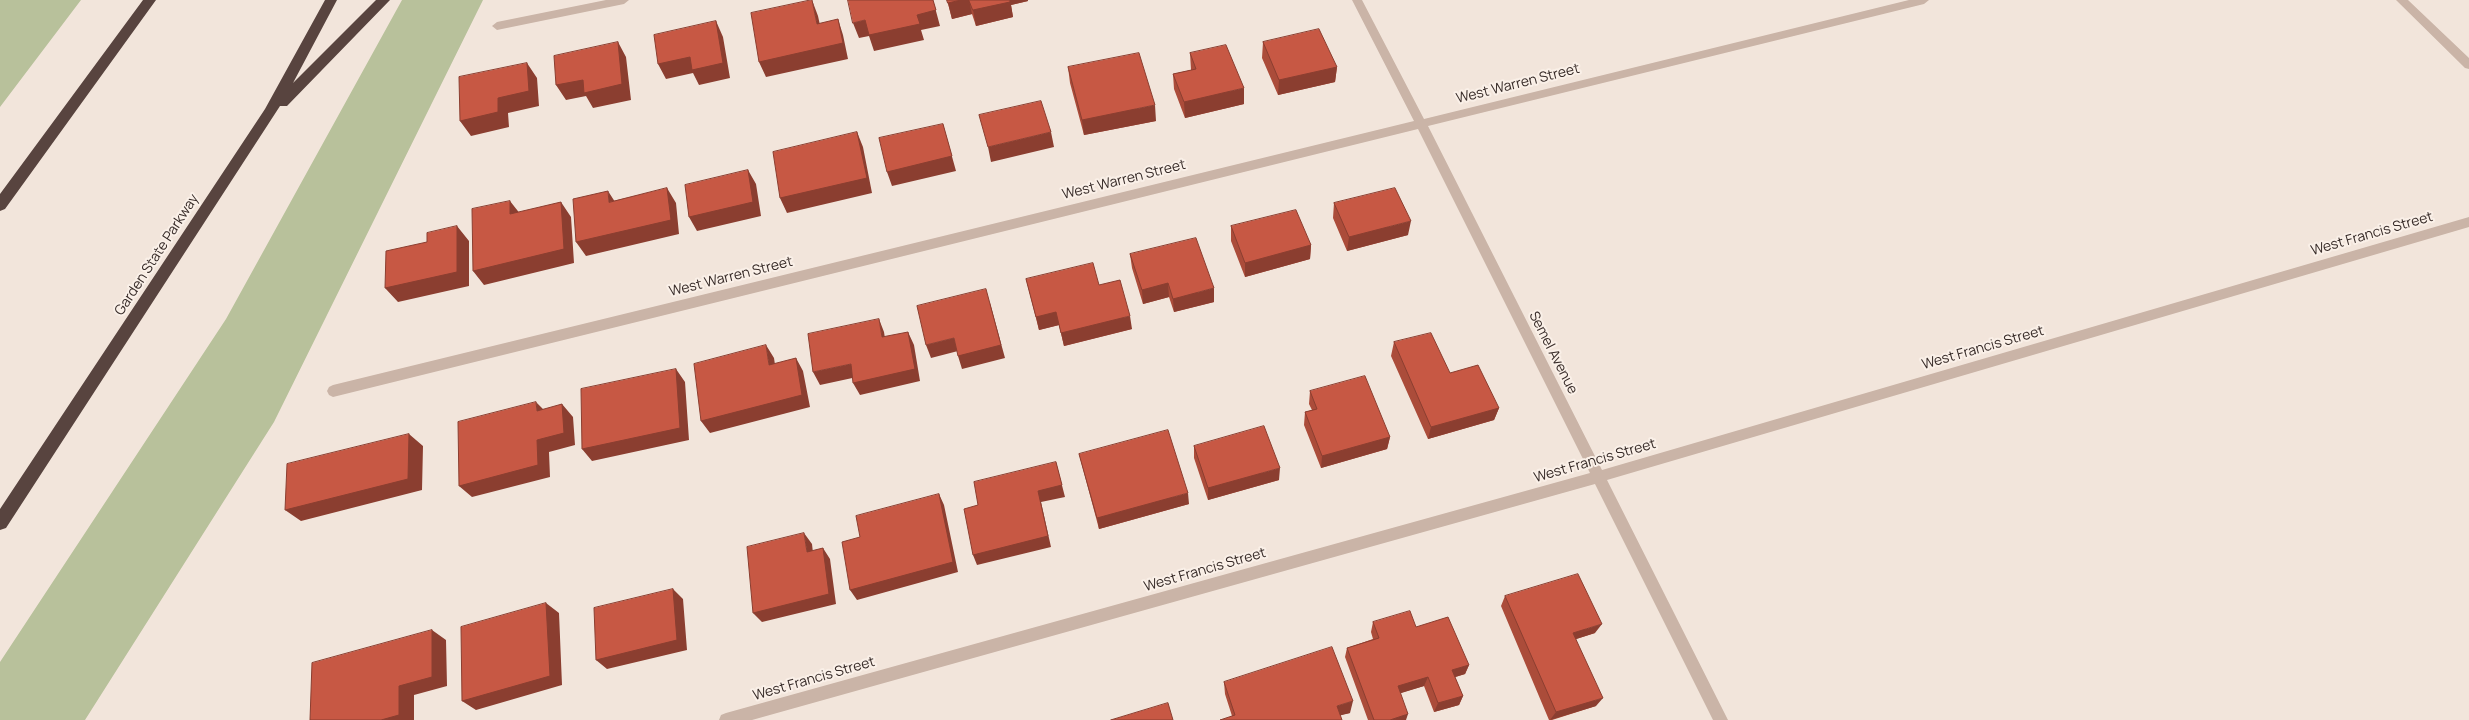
<!DOCTYPE html>
<html>
<head>
<meta charset="utf-8">
<style>
	body { margin:0 }
	canvas { display:block; background:#f2e5db }
</style>
</head>
<body>
<canvas width="2469" height="720"></canvas>
<script>
const ctx = document.querySelector('canvas').getContext('2d');
ctx.lineJoin = 'round';
function fillPath(path, color) {
  ctx.fillStyle = color;
  ctx.fill(path, 'evenodd');
}
function trace(path, color, width, dash) {
  ctx.strokeStyle = color;
  ctx.lineWidth = width;
  ctx.lineCap = dash ? 'butt' : 'round';
  ctx.setLineDash(dash || []);
  ctx.stroke(path);
}
function drawText(font, color, halo, rows, align = 'center') {
  ctx.font = font + ' Manrope,sans-serif';
  ctx.lineWidth = 4;
  ctx.setLineDash([]);
  ctx.textBaseline = 'middle';
  ctx.strokeStyle = halo;
  ctx.fillStyle = color;
  for (const [text, x, y, turn = 0] of rows) {
    ctx.save();
    ctx.translate(x, y);
    ctx.rotate((+turn || 0) * Math.PI / 180);
    ctx.textAlign = isNaN(turn) ? turn : align;
    if (halo) ctx.strokeText(text, 0, 0);
    ctx.fillText(text, 0, 0);
    ctx.restore();
  }
}
const green = new Path2D(`
	M0,0H81L0,107Z
	M402,0H483L274,422L85,720H0V662L226,319Z`);
const minor = new Path2D(`
	M606,0H629L624,4L497,30L492,26L497,22Z
	M1352,0H1362L1424,119L1909,0H1929L1924,4L1428,126L1602,470L2469,217V227L1607,480L1728,720H1713L1595,484L752,720H719L721,715L726,713L1590,473L1418,129L333,397L329,395L327,391L329,387L333,385L1414,121Z
	M2396,0H2408L2469,58V69L2465,68Z`);
const motorway = new Path2D(`
	M143,0H156L5,209L0,211V194Z
	M325,0H337L293,83L376,0H390L287,106H280L6,528L0,530V509L265,109Z`);
const wall = new Path2D(`
	M947,0H1028V1L1011,5L1013,17L976,26L972,14L952,19Z
	M1263,42L1337,67L1335,82L1278,95L1262,58Z
	M1190,53L1244,104L1185,118L1174,89L1173,74L1191,70Z
	M1068,67L1156,121L1084,135L1070,83Z
	M1334,203L1408,235L1347,251L1333,218Z
	M1231,226L1311,245L1310,259L1245,277L1231,241Z
	M1130,254L1214,302L1174,312L1169,297L1143,304L1132,268Z
	M1026,279L1099,285L1132,329L1064,346L1059,325L1039,330Z
	M1394,342L1450,373L1499,408L1494,420L1428,439L1391,356Z
	M1310,391L1390,437L1387,449L1321,468L1304,425L1305,412L1312,410L1309,404Z
	M1194,446L1279,480L1208,500L1194,458Z
	M1079,454L1189,504L1099,529Z
	M1505,596L1595,633L1576,639L1596,706L1552,720H1549L1501,606Z
	M1373,622L1416,627L1469,665L1465,674L1455,677L1463,696L1459,705L1434,712L1424,686L1400,693L1406,720H1368L1345,657L1347,648L1373,639L1371,632Z
	M1224,682L1350,713L1340,715L1232,716L1225,694Z`);
const shadedWall = new Path2D(`
	M812,0L818,16L823,39L817,24Z
	M933,0L940,26L921,30L924,40L874,51L869,36L859,38L853,23L865,20L917,15Z
	M961,0H969L972,14L952,19L948,3Z
	M1008,0H1028V1L1011,5L1013,17L976,26L973,10Z
	M838,19L843,35L848,59L766,77L759,62Z
	M716,21L723,37L730,78L699,85L693,73L666,79L658,64Z
	M618,42L626,57L631,100L593,108L586,96L566,100L556,85Z
	M527,63L537,78L539,106L508,113L509,127L471,136L460,121L498,98Z
	M1337,67L1335,82L1278,95L1279,80Z
	M1244,88V104L1185,118L1184,102Z
	M1155,105L1156,121L1084,135L1082,120Z
	M943,124L956,171L892,186L887,172Z
	M857,132L863,147L872,193L787,213L780,198Z
	M1051,132L1054,147L991,162L988,147Z
	M748,170L756,184L761,216L697,231L689,217Z
	M667,188L676,203L679,234L586,256L576,242Z
	M608,191L617,205L609,202Z
	M510,201L521,215L510,214Z
	M561,202L571,217L574,263L484,285L473,271Z
	M1411,221L1408,235L1347,251L1349,237Z
	M457,226L469,241V286L398,302L385,288Z
	M1311,245L1310,259L1245,277V263Z
	M1168,283L1169,297L1143,304L1142,290Z
	M1214,288V302L1174,312L1173,299Z
	M990,303L1005,358L962,369L958,356Z
	M1056,312L1059,325L1039,330L1036,317Z
	M1130,316L1132,329L1064,346L1061,333Z
	M879,319L884,332L887,351L882,337Z
	M908,332L914,345L920,381L860,395L853,383Z
	M954,338L958,351L931,358L926,345Z
	M766,345L774,358L777,378L769,365Z
	M796,358L803,371L810,407L710,433L701,421Z
	M851,364L857,377L820,385L813,372Z
	M676,369L685,382L689,440L592,461L582,449Z
	M536,402L548,414L537,411Z
	M562,404L573,417L575,445L549,452L550,477L472,497L459,486L537,440Z
	M1499,408L1494,420L1428,439L1431,427Z
	M409,434L423,446L422,490L301,521L285,510Z
	M1390,437L1387,449L1321,468L1322,456Z
	M1056,462L1065,497L1041,502L1051,547L977,565L973,555L1038,491Z
	M1280,468L1279,480L1208,500V488Z
	M1188,493L1189,504L1099,529L1097,518Z
	M939,494L944,505L958,572L857,600L850,590Z
	M804,533L812,544L814,562L807,552Z
	M823,548L830,559L836,604L762,622L753,613Z
	M673,589L683,599L687,650L607,669L596,660Z
	M546,603L559,613L562,685L476,710L462,701Z
	M1602,624L1595,633L1567,642L1573,633Z
	M432,630L446,640L447,686L414,695V720H381L399,686Z
	M1469,665L1465,674L1449,679L1452,670Z
	M1428,677L1424,686L1395,695L1398,686Z
	M1463,696L1459,705L1434,712L1438,703Z
	M1603,698L1596,706L1550,720L1556,712Z
	M1353,701L1350,713L1334,717L1337,706Z
	M1408,714L1406,720H1390Z`);
const building = new Path2D(`
	M812,0L817,24L838,19L843,43L759,62L751,13Z
	M848,0H933L936,10L917,15L920,24L869,35L865,20L853,23Z
	M947,0H961L948,3Z
	M969,0H1010V2L973,10Z
	M716,21L723,63L692,70L690,57L658,64L654,35Z
	M1319,29L1337,67L1279,80L1263,42Z
	M618,42L622,84L584,93L583,80L556,85L554,56Z
	M1226,45L1244,88L1184,102L1173,74L1196,69L1190,53Z
	M1139,53L1155,105L1082,120L1068,67Z
	M527,63L529,91L498,98V112L460,121L459,77Z
	M1041,101L1051,132L988,147L979,115Z
	M943,124L952,156L887,172L879,138Z
	M857,132L867,178L780,198L773,152Z
	M748,170L753,202L689,217L685,185Z
	M667,188L671,220L576,242L573,199L608,191L609,202Z
	M1395,188L1411,221L1349,237L1334,203Z
	M510,201V214L561,202L564,249L473,271L472,209Z
	M1296,210L1311,245L1245,263L1231,226Z
	M457,226V272L385,288L386,251L427,242V233Z
	M1196,238L1214,288L1173,299L1168,283L1142,290L1130,254Z
	M1093,263L1099,285L1120,280L1130,316L1061,333L1056,312L1036,317L1026,279Z
	M986,289L1001,345L958,356L954,338L926,345L917,306Z
	M879,319L882,337L908,332L915,369L853,383L851,364L813,372L808,334Z
	M1431,333L1450,373L1478,365L1499,408L1431,427L1394,342Z
	M766,345L769,365L796,358L802,395L701,421L694,364Z
	M676,369L680,428L582,449L581,389Z
	M1365,376L1390,437L1322,456L1305,412L1317,409L1310,391Z
	M536,402L537,411L562,404L564,433L537,440L538,465L459,486L458,422Z
	M1264,426L1280,468L1208,488L1194,446Z
	M1168,430L1188,493L1097,518L1079,454Z
	M409,434L408,479L285,510L287,464Z
	M1056,462L1062,485L1038,491L1048,536L973,555L964,509L978,505L974,482Z
	M939,494L953,562L850,590L842,542L860,537L856,516Z
	M804,533L807,552L823,548L829,594L753,613L747,547Z
	M1578,574L1602,624L1573,633L1603,698L1556,712L1505,596Z
	M673,589L677,640L596,660L594,608Z
	M546,603L550,676L462,701L461,627Z
	M1410,611L1416,627L1448,617L1469,665L1452,670L1463,696L1438,703L1428,677L1398,686L1408,714L1390,720H1374L1347,648L1379,638L1373,622Z
	M432,630V677L399,686V715L381,720H310L312,663Z
	M1332,647L1353,701L1337,706L1342,720H1220L1235,715L1224,682Z
	M1168,703L1173,720H1111Z`);
const streetNames = [
	["West Warren Street",1518,84,-14],
	["West Warren Street",1124,180,-14],
	["West Francis Street",2372,234,-16],
	["Garden State Parkway",157,255,-57],
	["West Warren Street",731,277,-14],
	["West Francis Street",1983,348,-16],
	["Semel Avenue",1553,353,63],
	["West Francis Street",1595,461,-16],
	["West Francis Street",1205,570,-16],
	["West Francis Street",814,679,-16]
];
fillPath(green, '#b8c19b');
fillPath(minor, '#cab4a7');
fillPath(motorway, '#58443f');
fillPath(wall, '#ab4c3a');
fillPath(shadedWall, '#8b3e30');
fillPath(building, '#c75844');
trace(building, '#8b3e30', 1);
drawText('14px', '#372b28', '#faf0e8', streetNames);
</script>
</body>
</html>
